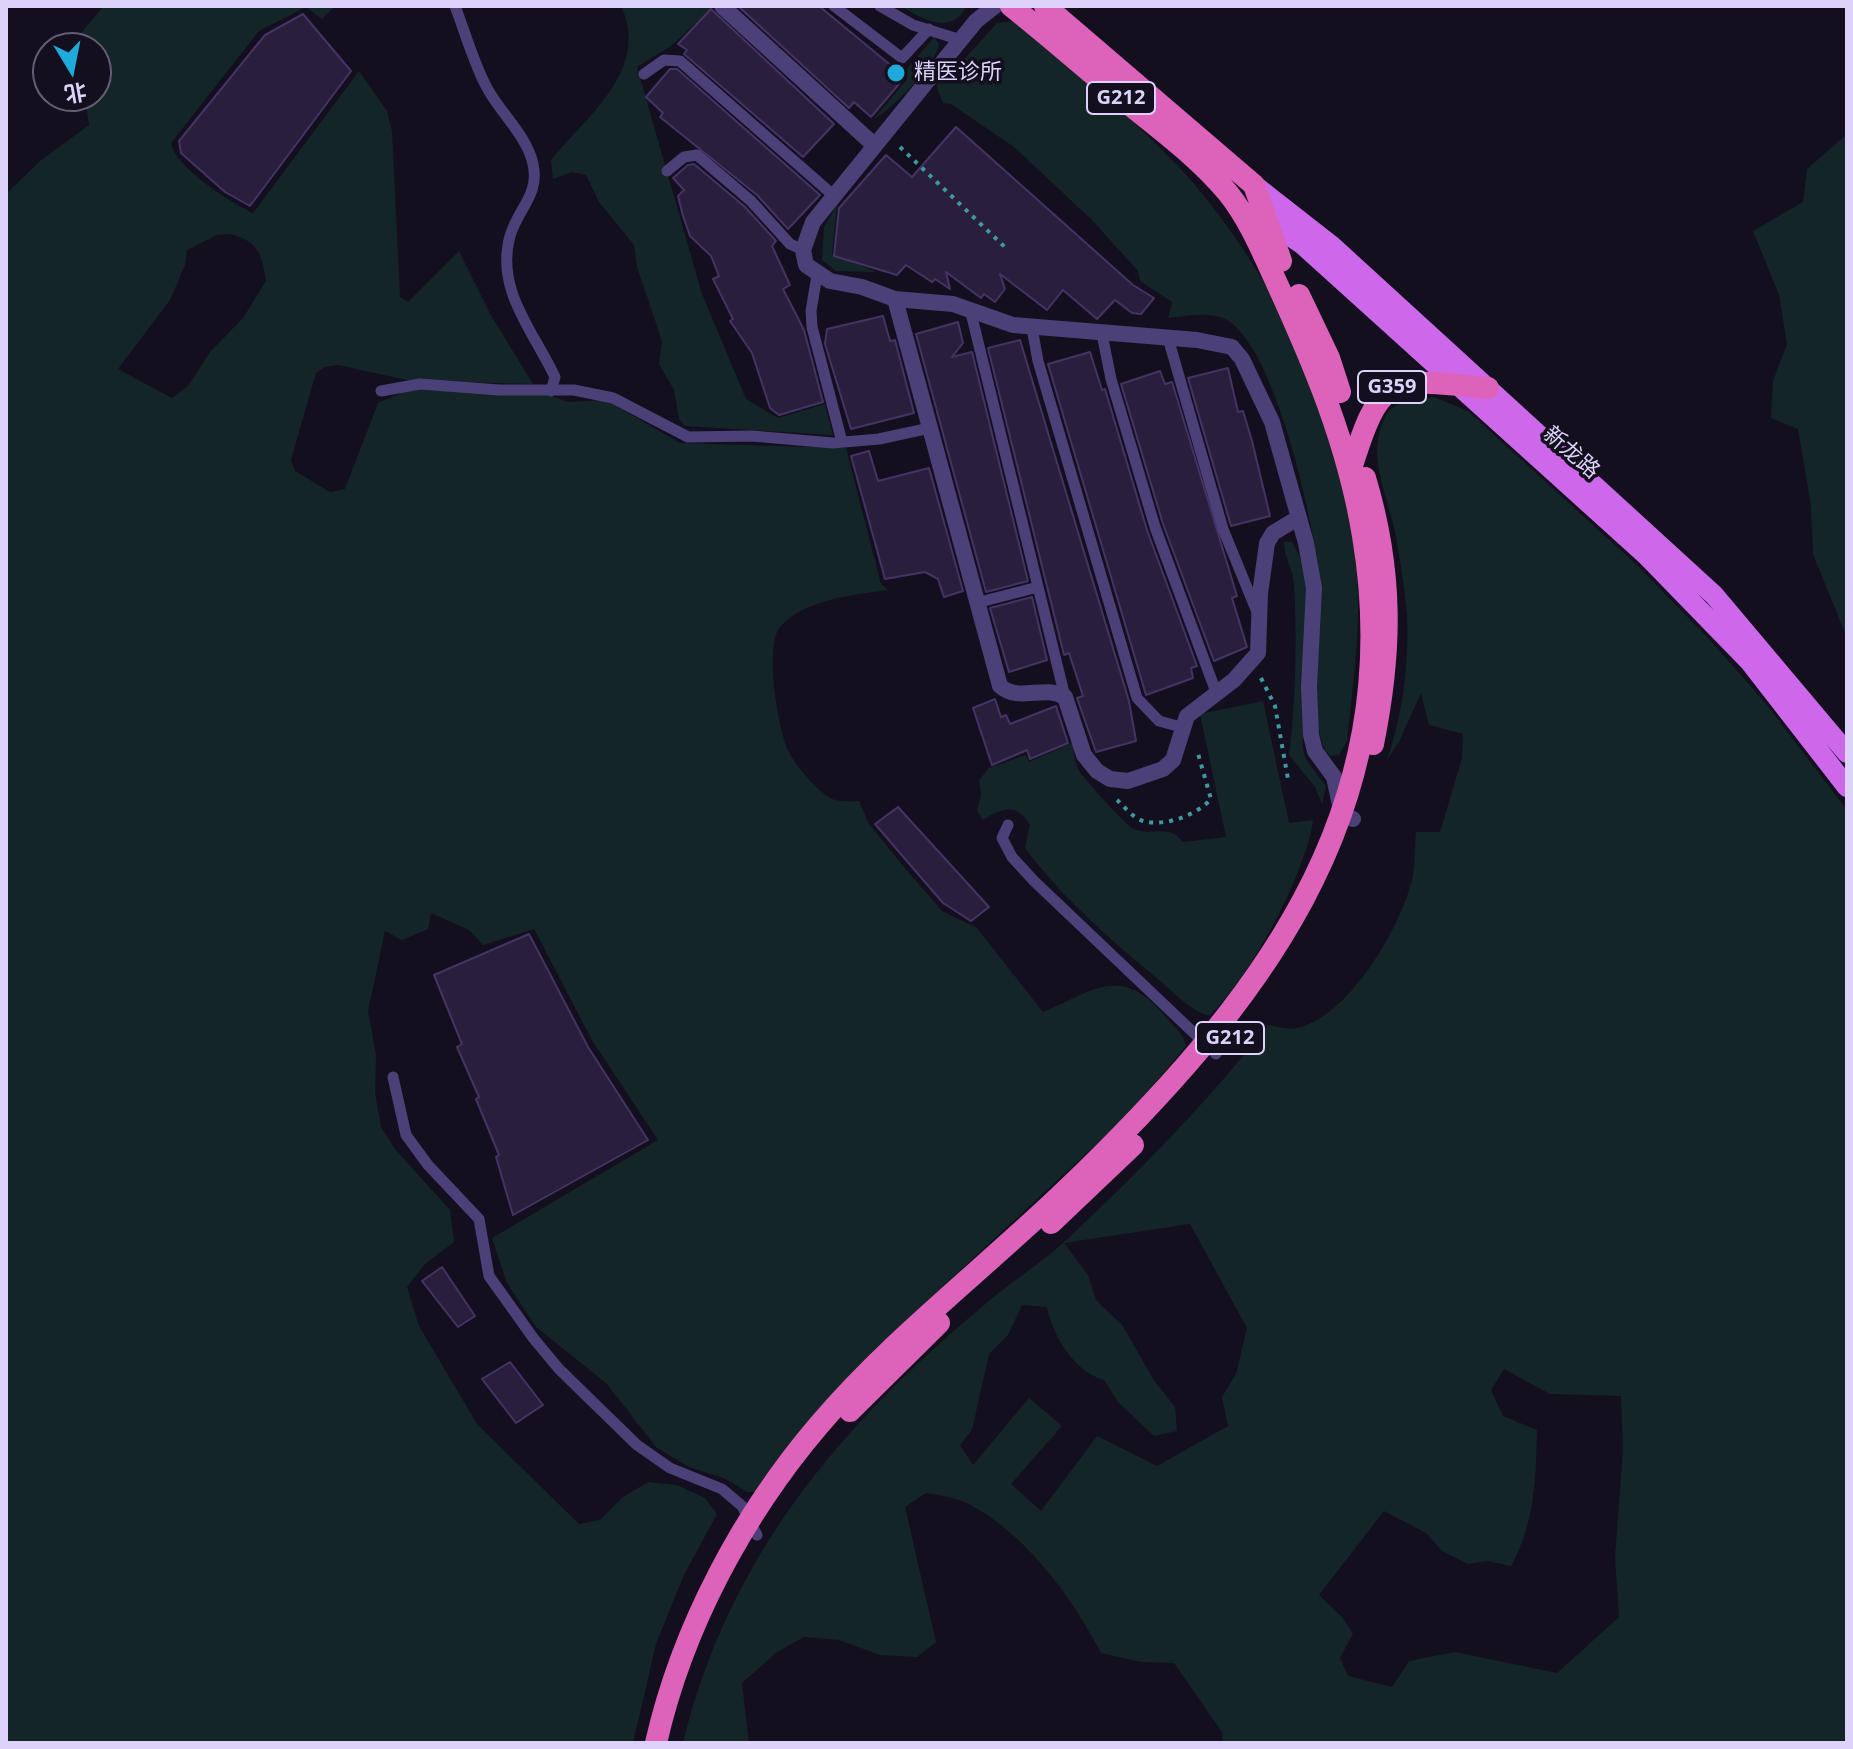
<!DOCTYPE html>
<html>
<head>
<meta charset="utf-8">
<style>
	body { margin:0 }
	#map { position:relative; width:1853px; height:1749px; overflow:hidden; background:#140f1e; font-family:"Noto Sans","Noto Sans SC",sans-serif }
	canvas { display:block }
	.frame { position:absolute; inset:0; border:8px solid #ddd2f9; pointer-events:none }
	.north { position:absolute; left:32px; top:32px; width:80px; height:80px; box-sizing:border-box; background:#140f1e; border:2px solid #645d76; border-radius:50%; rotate:170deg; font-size:22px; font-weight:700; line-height:32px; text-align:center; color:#ddd2f9 }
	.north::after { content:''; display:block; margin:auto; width:28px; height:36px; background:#1eaada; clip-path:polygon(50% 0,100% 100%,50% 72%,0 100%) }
</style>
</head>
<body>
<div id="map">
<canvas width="1853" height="1749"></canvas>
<div class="frame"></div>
<div class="north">北</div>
</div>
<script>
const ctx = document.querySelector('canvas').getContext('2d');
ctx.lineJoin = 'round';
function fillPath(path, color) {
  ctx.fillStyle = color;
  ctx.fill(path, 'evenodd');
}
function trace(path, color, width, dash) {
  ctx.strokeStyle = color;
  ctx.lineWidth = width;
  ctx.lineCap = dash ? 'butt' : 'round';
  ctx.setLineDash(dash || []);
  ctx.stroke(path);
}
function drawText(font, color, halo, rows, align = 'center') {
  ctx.font = font + ' "Noto Sans","Noto Sans SC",sans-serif';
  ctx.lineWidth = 7;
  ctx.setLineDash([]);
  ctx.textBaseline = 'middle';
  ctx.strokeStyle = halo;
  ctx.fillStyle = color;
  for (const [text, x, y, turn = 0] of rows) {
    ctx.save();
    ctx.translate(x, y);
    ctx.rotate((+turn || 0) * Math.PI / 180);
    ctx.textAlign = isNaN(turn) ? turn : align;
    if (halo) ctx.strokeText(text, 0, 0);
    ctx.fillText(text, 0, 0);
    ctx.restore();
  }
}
const green = new Path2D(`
	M104,6H335L322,19L306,7L259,31L171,143C175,167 230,202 253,213L359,71L387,111L392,131L400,297L408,302L459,251L492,317L533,384L411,381L338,365L325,367L316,373L291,460L295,471L330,492L345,489L378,403L414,388L549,395L568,402L606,400L680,443L846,448L881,584L888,590C853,595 805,599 780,627C764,646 778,730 789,752C796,766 820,795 835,800C842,802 852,801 859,801L869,824L909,873L942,911L977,928L1043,1012C1094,990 1122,964 1165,1016C1173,1026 1183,1032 1186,1046L1130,1113L875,1349L810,1419L756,1492H747L726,1479L689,1467L657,1448L606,1383L536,1327L507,1283L492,1238L658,1140L593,1042L534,929L483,945L469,930L431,913L428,929L402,940L385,931L368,1011L376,1055L375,1093L381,1127L395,1149L450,1210L454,1242L425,1264L407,1287L419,1326L477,1424L579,1524L600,1520L623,1497L648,1482L677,1485L705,1498L717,1514L683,1577L656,1644L633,1743H6V194L40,161L89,125L85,96H96V48H68ZM230,234C258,241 262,254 266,281L243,318L210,352L188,386L172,398L118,369L170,300L185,265L187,250L217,235Z
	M621,6L712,8L671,46L637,67L702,294L746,399L778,418L825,404L833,435L685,426L679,419L674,390L659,364L662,341L637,267L634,245L599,202L586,175L572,172L553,179L551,160C589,114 650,69 621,6Z
	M901,6H967C951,36 923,20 901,6Z
	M1014,21C1069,67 1128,113 1177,165C1283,279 1353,441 1358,597C1359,645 1352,693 1347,741L1339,755L1331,756C1305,739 1323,616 1320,583C1316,531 1274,338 1223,318C1207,312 1186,316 1168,318L1172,302L1140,281L1138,271L1091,219L1014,147L951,104L943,103L936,85L952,73L997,23Z
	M934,37L939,44C935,66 892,109 873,120L908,78L904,72Z
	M1847,134V638L1813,554L1811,506L1798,429L1771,418L1773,381L1787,344L1779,295L1753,231L1803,202L1807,169Z
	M837,205L832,254L877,272L836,271L822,260L824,227Z
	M1434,397L1468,411L1639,567L1709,639L1767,705L1847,810V1743H1223L1222,1732L1174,1663L1141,1662L1101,1653C1073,1598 1021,1527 962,1501C951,1497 937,1495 926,1493L905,1507L936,1642L917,1657L880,1655L839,1640L804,1637L777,1652L742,1683L749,1743H683C729,1556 839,1427 983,1306C1009,1283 1039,1265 1064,1242C1137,1174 1207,1103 1268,1025C1280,1027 1292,1031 1304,1026C1351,1010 1397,932 1410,887C1416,871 1414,850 1416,832H1440L1462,758L1463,734L1429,725L1421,693L1399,742L1387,760C1403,715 1409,662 1407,615C1405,589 1400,561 1396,536C1389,497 1365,457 1385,417C1394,399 1417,400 1434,397ZM1190,1224L1247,1328L1236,1374L1222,1397L1228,1426L1157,1466L1097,1436L1041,1511L1011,1484L1062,1426L1029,1398L973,1465L960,1445L972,1430L989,1354L1008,1335L1022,1305L1047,1307C1053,1336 1074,1372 1104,1380L1118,1402L1154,1436L1177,1431L1175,1407L1153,1379L1123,1326L1096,1300L1088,1275L1064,1243ZM1504,1369L1550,1394L1621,1396L1623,1450L1615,1557L1619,1617L1557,1673L1455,1652L1409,1661L1392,1687L1348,1676L1340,1658L1353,1634L1342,1617L1319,1595L1384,1511L1426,1533L1442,1551L1468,1564L1488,1561L1511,1566C1535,1523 1536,1478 1537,1430L1503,1416L1491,1390Z
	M1284,542H1292C1321,584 1302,695 1303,748L1306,760L1326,786L1322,804L1315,787L1289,755C1296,705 1297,635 1294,584C1293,569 1284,557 1284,542Z
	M1263,701L1289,823L1313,820C1307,871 1248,982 1209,1016C1188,1009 1176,994 1159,980C1110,939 1064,900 1025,848L1030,824C1016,803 1002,808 983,820L977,811L981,794L979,780L989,768L1026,755L1029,762L1074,742C1073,753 1074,763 1080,772C1085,780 1125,824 1132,828C1151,838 1168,822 1183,842L1226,837L1200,714Z`);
const building = new Path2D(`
	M738,6H819L905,77L871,117L854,102L849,108Z
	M711,9L834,124L803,157L684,54L687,50L678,44Z
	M303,14L351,71L250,206L225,192L181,153L179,141L265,35Z
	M670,69H677L820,195L788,229L757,195L660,117L663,113L646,97Z
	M956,127L1133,285L1154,298L1141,314L1132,313L1115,300L1097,319L1063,290L1047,310L1000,274L1005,289L995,302L984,294L981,298L946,272L950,289L935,279L932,282L906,265L897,275L834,256L839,208L886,155L912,177Z
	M694,164L745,207L776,241L772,246L790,285L783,289L804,330L823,402L779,415L770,408L752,353L730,321L733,319L713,279L719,276L711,256L690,236L683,216L678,196L684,190L673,178L688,165Z
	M883,316L890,341L895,340L914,413L851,429L825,344L827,329Z
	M958,322L963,343L952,357L972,352L1028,581L986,592L916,334Z
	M1020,340L1129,701L1136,741L1096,752L1077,698L1083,696L1069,653L1064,655L988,348Z
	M1090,352L1102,390L1105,389L1147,530L1197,666L1191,668L1193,678L1146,695L1048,364Z
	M1228,368L1238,412L1243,411L1252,441L1270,516L1231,526L1188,378Z
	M1160,371L1165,384L1172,382L1237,596L1232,598L1247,647L1214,661L1163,524L1121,384Z
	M869,451L878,481L929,468L963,591L944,597L938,579L925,572L885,579L851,456Z
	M1032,597L1047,660L1009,672L990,608Z
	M995,699L1001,717L1006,715L1010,724L1056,706L1068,743L1030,759L1027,750L992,765L973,708Z
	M898,807L989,907L971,921L943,903L875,824Z
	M529,934L588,1047L648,1140L513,1215L496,1157L499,1155L476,1099L479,1097L457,1047L462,1044L434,975Z
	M442,1267L475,1316L458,1327L422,1281Z
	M510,1362L543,1405L516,1423L482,1379Z`);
const path = new Path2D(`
	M900,147L1008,250
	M1261,678L1275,706L1288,779
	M1117,800C1125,807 1133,818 1143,821C1165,827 1197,815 1211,799L1197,750`);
const service = new Path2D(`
	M455,6C465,32 473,61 486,86C499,112 527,135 533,164C540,195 518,208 510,236C495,290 534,332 555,377L551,391
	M834,6L902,58L929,29
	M880,6L913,25L961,40
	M644,74L664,60L680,61L833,195
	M667,171L684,157L697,155L751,201L790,244L803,250
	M817,275L811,311L812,327L842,442
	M970,309L1065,697
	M1032,328L1038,361L1137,698L1159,721L1181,727
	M1102,334L1111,379L1155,527L1216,692
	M1168,338L1223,529L1257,612
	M381,391L420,384L499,390H574L613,398L688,437L752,436L833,443L879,439L930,428
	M976,603L1038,587
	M1008,825L1002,838L1012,857L1034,881L1216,1054
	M393,1077L406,1135L428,1165L479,1219L489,1276L534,1339L559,1369L637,1445L670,1468L722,1489L742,1506L757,1535`);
const minor = new Path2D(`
	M722,6L874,145
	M995,6L976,21L813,222L803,250L806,265L830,281L862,287L895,299L953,304L1013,325L1197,340L1232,347L1242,359L1272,422L1306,543L1314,588L1309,687L1311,735L1315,751L1334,777L1342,814L1353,819
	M895,299L1000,686C1020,703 1043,684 1065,697L1084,755L1097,771L1110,779L1128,781L1163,769L1173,760L1187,716L1234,680L1258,653L1260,594L1267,543L1273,533L1298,518`);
const primary = new Path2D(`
	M1254,185L1332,246L1714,595L1847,753
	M1260,216L1303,245L1646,555L1750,662L1847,787`);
const trunk = new Path2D(`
	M1045,6L1254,185L1281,261
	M1299,295L1329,358L1340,392
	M1350,472C1381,372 1388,378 1488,388
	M1365,478C1393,571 1392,650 1373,744
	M1051,1223L1133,1145
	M850,1411L939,1323
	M656,1743C682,1628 743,1514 819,1425C893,1338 984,1269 1065,1191C1255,1008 1410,817 1363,536C1348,443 1313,362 1274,277C1261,248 1248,218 1228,193C1199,158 1161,130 1125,101C1087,70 1050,37 1011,6`);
const markers = [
	[896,73,10,"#1eaada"]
];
const shields = [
	[1121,98,68],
	[1392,387,68],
	[1230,1038,68]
];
const shieldNames = [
	["G212",1121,98],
	["G359",1392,387],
	["G212",1230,1038]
];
const poiNames = [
	["精医诊所",914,73]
];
const streetNames = [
	["新龙路",1571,453,41]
];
fillPath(green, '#132527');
fillPath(building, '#291e3c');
trace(building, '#453365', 2);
trace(path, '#3d99a2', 4, [4, 6]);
trace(service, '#4b4077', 11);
trace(minor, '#4b4077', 16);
trace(primary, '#ce68ea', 20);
trace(trunk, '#dc62ba', 22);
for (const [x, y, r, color] of markers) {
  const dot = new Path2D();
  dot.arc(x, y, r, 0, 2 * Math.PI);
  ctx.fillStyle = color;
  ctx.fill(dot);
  trace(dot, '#140f1e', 3);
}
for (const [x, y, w] of shields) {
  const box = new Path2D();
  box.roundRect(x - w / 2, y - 16, w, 32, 6);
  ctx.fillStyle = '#140f1e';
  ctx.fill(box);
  trace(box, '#ddd2f9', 2);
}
drawText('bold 20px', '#ddd2f9', null, shieldNames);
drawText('22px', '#ddd2f9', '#140f1e', poiNames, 'left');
drawText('22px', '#ddd2f9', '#140f1e', streetNames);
</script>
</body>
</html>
